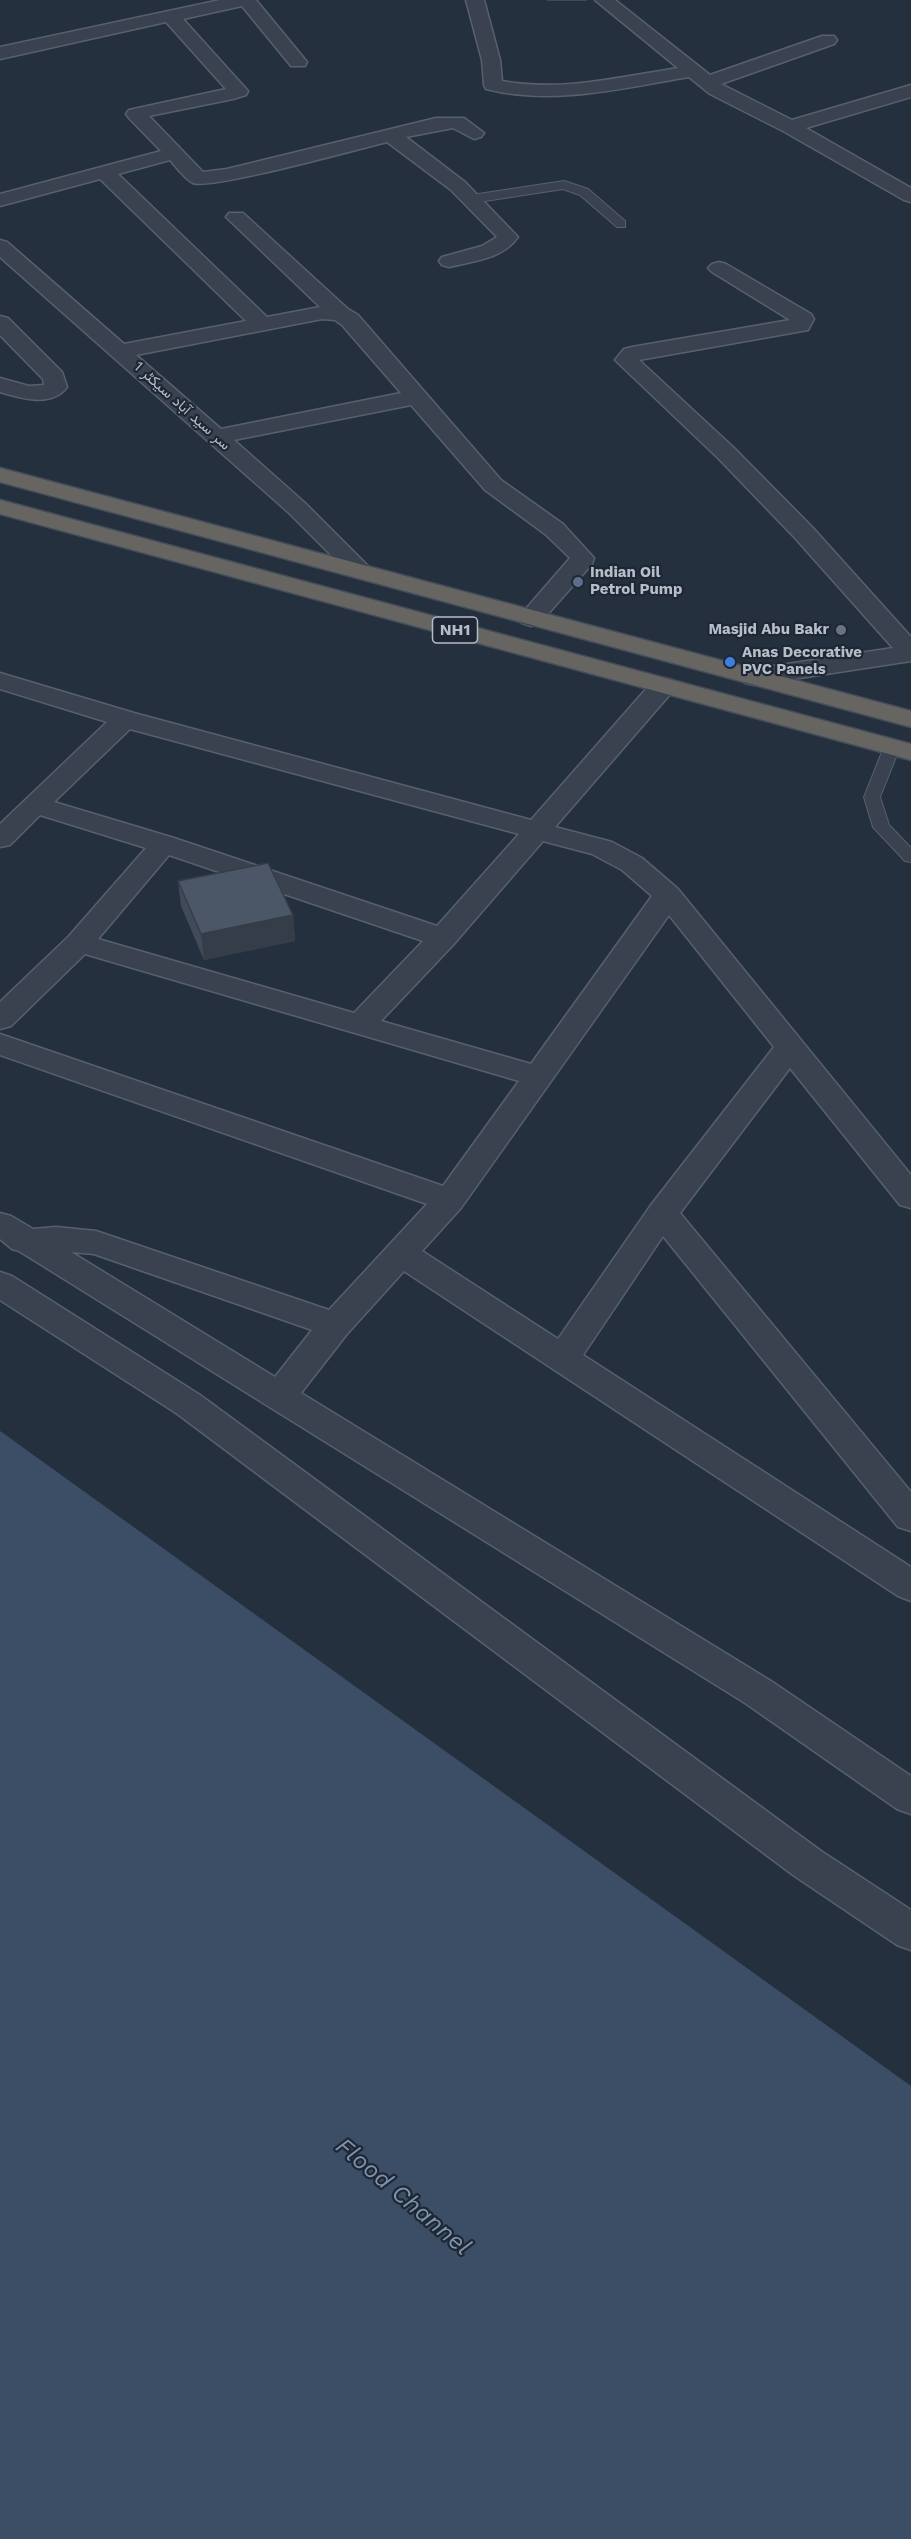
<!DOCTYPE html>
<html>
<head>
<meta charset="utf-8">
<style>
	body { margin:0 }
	canvas { display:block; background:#25303e }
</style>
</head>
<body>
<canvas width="911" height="2539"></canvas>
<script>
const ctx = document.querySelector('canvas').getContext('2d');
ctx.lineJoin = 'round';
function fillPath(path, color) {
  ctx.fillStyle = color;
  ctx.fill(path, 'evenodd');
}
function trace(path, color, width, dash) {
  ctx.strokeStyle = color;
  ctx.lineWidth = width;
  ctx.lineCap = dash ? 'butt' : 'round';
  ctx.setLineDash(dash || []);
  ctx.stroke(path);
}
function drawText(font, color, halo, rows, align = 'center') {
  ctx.font = font + ' "Work Sans",Vazirmatn,sans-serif';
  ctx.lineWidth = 4.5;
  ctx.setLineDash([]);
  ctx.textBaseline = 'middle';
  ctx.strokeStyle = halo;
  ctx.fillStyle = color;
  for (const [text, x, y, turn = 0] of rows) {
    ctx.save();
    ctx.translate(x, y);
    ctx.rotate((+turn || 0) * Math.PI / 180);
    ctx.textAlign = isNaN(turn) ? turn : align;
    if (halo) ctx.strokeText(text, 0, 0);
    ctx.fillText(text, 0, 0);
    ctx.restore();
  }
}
const water = new Path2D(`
	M0,1431L911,2086V2539H0Z`);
const service = new Path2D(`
	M564,181L588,189L625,221V227H617L580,195L563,189L472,203L466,199L472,195Z
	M892,742L900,747L880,797L889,825L911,848V862L905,861L873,827L864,797L884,747Z`);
const minor = new Path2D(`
	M220,0H256L307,62L305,66H291L242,6L183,19L248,91L246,95L233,99L149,116L203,172L227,169L436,118H464L484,133L481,137L474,139L453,128L406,137L465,182L518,237C503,259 473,261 449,267L442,265L439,261L442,257L482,246L497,237L451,190L387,142C358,149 211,190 193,183C185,179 176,167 170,160L118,174L267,317L320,307L226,217L229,213H243L348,309L358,315L501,480L563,524L594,558L592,564L540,623L531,626L522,623L518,618L570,558L545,534L485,490L411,405L234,440L305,503L372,570L369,575L360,577L351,575L289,513L0,257V240L7,242L124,344L246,321L100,179L0,206V194L161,151L129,118L126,114L129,110L226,89L166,22L0,59V47ZM322,319L335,320L342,325L401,393L221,429L136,355Z
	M466,0H484L500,60L502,81C561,92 620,77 678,68L595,0H615L710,75L822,36H834L837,40L834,44L721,84L792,120L911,85V97L806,128L911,188V202L904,200L783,131L710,94L689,77C622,88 554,106 486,89L484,85L482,60Z
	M719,262L726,264L811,314L814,319L808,330L639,360L734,448L813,528L911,637V661L754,685L745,683L741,677L745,671L754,669L893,648L795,538L718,458L615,360L624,349L632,347L790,320L712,272L708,268L712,264Z
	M0,316L8,318L62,372L67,387C52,408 20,398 0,392V378L29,386L44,385L43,379L0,335Z
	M0,673L134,713L531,820L654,680L663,678L672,680L676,686L672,692L555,827L612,842L642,858L678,889L911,1175V1208L900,1205L790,1068L680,1213L911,1492V1531L898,1527L663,1236L583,1355L911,1567V1601L898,1596L404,1271L347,1334L301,1393L771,1681L911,1776V1814L897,1809L745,1703L19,1251L12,1249L0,1239V1213L11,1216L33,1229L56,1227L96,1231L329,1310L427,1204L0,1055V1034L443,1186L519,1081L85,954L11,1026L0,1029V1002L69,936L146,848L40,815L10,845L0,847V824L107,722L0,689ZM130,729L519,834L437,926L174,838L54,802ZM543,841L592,854L622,870L652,896L531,1064L381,1021L453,945ZM169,855L423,941L354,1013L98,939ZM669,915L774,1047L651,1205L558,1339L422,1251L461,1208ZM71,1252L94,1254L312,1330L275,1377Z
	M0,1272L12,1276L200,1395L821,1851L911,1910V1950L897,1945L793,1875L176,1413L0,1300Z`);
const trunk = new Path2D(`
	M0,468L911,711V727L0,482Z
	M0,500L911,744V760L0,514Z`);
const wall = new Path2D(`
	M547,0H587V1H547Z
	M178,881L293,915L295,941L204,960L181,906Z`);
const shadedWall = new Path2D(`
	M293,915L295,941L204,960L201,934Z`);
const building = new Path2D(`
	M268,863L293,915L201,934L178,881Z`);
const markers = [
	[578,582,6,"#5c6f8a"],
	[841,630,6,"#6b7280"],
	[730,662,6,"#3f7fe0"]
];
const farStreetnames = [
	["سر سید آباد سیکٹر 1",182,406,42]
];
const farPoinames = [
	["Indian Oil",590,573],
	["Petrol Pump",590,590],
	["Masjid Abu Bakr",829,630,"right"],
	["Anas Decorative",742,653],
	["PVC Panels",742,670]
];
const shields = [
	[455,630,45]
];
const shieldNames = [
	["NH1",455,630]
];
const nearWaternames = [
	["Flood Channel",403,2197,40]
];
fillPath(water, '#3c4d66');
trace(service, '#57606c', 2);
trace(minor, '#57606c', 3);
trace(trunk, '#444d59', 3);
fillPath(service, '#39424e');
fillPath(minor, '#39424e');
fillPath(trunk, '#666562');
fillPath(wall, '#404b59');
fillPath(shadedWall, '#343d48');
fillPath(building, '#4b5767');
trace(building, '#343d48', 1.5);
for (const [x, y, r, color] of markers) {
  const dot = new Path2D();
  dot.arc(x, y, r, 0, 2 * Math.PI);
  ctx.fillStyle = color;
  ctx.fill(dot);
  trace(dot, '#1e2733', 2);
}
drawText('15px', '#b5bdc9', '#1e2733', farStreetnames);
drawText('bold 15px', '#b5bdc9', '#1e2733', farPoinames, 'left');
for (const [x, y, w] of shields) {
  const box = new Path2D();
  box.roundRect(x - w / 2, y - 13, w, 26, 4.5);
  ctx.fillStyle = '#1e2733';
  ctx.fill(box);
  trace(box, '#b5bdc9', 1.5);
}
drawText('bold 16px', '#b5bdc9', null, shieldNames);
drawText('italic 24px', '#7e93af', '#1e2733', nearWaternames);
</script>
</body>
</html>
